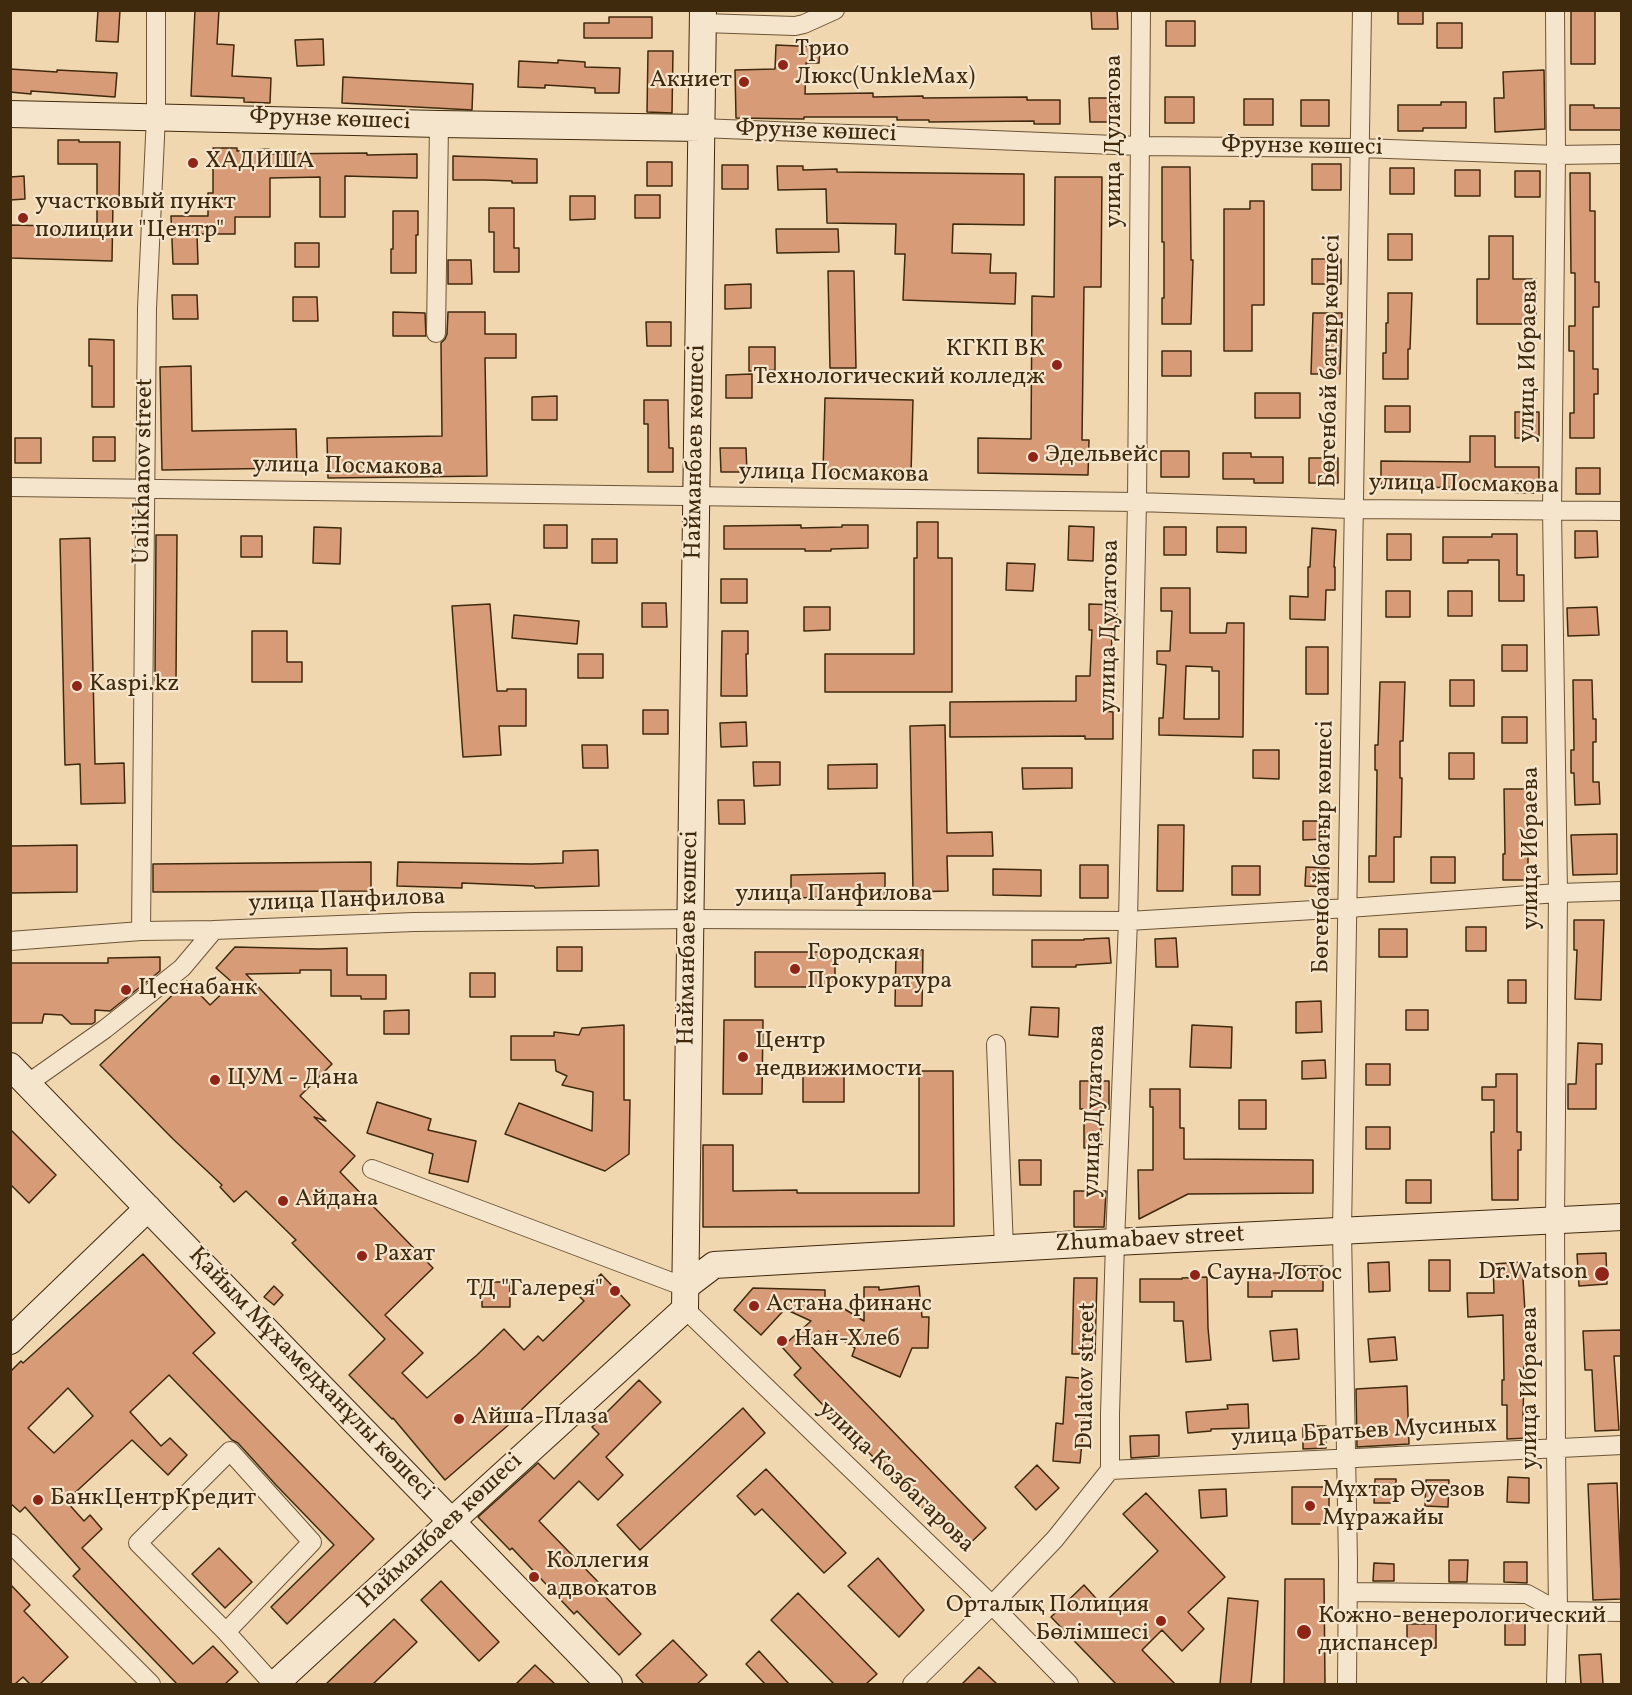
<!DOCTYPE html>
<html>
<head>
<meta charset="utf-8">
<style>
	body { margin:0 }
	#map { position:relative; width:1632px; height:1695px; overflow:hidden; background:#f0d7b0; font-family:Vollkorn,serif }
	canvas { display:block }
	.frame { position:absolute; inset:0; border:12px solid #402a0d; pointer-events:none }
</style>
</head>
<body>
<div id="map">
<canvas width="1632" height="1695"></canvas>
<div class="frame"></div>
</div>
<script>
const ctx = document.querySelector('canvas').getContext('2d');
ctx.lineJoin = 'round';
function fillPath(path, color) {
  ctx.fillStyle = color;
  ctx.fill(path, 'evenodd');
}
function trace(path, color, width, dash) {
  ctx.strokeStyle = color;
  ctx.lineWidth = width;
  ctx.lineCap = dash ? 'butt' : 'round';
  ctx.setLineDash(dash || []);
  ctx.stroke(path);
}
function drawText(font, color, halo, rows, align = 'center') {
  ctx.font = font + ' Vollkorn,serif';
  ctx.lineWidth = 4.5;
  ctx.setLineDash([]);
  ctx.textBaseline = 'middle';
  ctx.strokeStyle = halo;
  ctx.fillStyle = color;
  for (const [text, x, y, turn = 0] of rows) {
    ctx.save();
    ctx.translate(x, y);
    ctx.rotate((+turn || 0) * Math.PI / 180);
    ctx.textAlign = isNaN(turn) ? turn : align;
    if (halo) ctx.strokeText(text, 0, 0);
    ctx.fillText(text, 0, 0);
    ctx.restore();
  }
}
const building = new Path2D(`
	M98,10H120L118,42L96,41Z
	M195,10H219L217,44L234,45L232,76L271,78L270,103L244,102V98L191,96Z
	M1091,10H1117L1118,29H1092Z
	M1398,10H1423V24H1398Z
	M1571,10H1595V64H1571Z
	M609,17H652V38H584V23H609Z
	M1166,21H1195V46H1166Z
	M1437,23H1462V48H1437Z
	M323,39L324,65L297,66L295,40Z
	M776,45L820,47L819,63H806L805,94L873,93V97L923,96V98L1027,97V100H1060V124H1034V121L929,122V120H897V117H804V119L736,118L735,70L775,69Z
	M648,51H673L672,113L647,112Z
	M558,60L585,62V67L620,68L619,93H595V88L545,85V88L518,87L519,61L558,63Z
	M10,69L57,72V70L117,73L115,97L31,91V94L10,92Z
	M1544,70L1545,129L1495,132L1494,98H1504L1503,72Z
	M343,77L473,84L472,110L342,103Z
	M1165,97H1194V123H1165Z
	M1089,98H1115L1116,122H1090Z
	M1244,99H1273V125H1244Z
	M1301,100H1329V126H1301Z
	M1441,102H1466V128H1423V131H1398V105H1441Z
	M1570,105H1594V108H1622V130H1570Z
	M58,140H79V142H120L119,202H113L112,261L10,258V225L97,227V164H58Z
	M213,148H237V151L269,149V154L367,153V155L417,154V178L345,176V217H320V177L270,178V217H235V234H197L198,264H173L171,216H208V193H213Z
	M453,156L537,159V183H512V181L485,180H453Z
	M647,162H672V186H647Z
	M1312,164H1341V190H1312Z
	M722,165H748V189H722Z
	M777,166H803V170L837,169V172L1024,174V225L953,224L952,253L991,254L990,273H1016L1015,304L903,300L905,254H895L896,224L827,223L826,189L778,190Z
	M1162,167H1190L1191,260H1193L1191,324H1162V298H1164V242H1162Z
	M1390,168H1414V194H1390Z
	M1455,170H1480V196H1455Z
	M1515,171H1540V197H1515Z
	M1570,173H1590V211H1595V282H1599V307H1593V369H1598V394H1594V438H1570V413H1574V351H1569V326H1575V273H1571Z
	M24,176L25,199L10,200V177Z
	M1055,177H1102L1101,287H1084L1082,440H1089L1088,475L978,473V438L1031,439L1032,296L1054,297Z
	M635,195H660V218H635Z
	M570,196H595V219L570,220Z
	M1250,201H1264V305H1252V351H1224V209H1250Z
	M489,208H514V248H519V272H494V232H489Z
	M393,211H418V235H416V273H391V249H393Z
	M776,229H838L839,252L777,253Z
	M1388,234H1412V260H1388Z
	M1489,236H1513V279H1536V324H1477V279H1489Z
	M295,243H319V267H295Z
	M1312,259H1341V284H1312Z
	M448,260H471L472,284H448Z
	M828,271H854L856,368H830Z
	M751,284V308L725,309V285Z
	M1388,293H1412L1410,349H1408V379H1383V353H1386V323H1388Z
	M172,295H197L198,319H173Z
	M293,297H317L318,321H293Z
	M393,312L425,313L426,336H393Z
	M448,312H485V334H516V358H485L487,476L328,478L327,438L442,436L441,343L445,339L447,334Z
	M1313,313H1342L1340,374H1311Z
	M646,322H671V346H647Z
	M89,339L114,340V407H92V366H89Z
	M749,347H775V370L749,371Z
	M1162,351H1191V376H1162Z
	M191,366L192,431L296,429L297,468L162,470L160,367Z
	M752,374V398H726V375Z
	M1255,393H1300V418H1255Z
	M557,396V420H532V397Z
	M825,398L913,400L911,474L823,472Z
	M644,400H668L669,448H673V472H648V424H644Z
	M1385,406H1410V432H1385Z
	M1515,412H1539V438H1515Z
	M1470,436H1495V467H1539V493H1515V488L1381,487V461L1470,462Z
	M93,437H115V461H93Z
	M15,438H41V463H15Z
	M720,448H746L747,472H721Z
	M1161,451H1189V477H1161Z
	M1223,453H1251V457H1283V483H1254V479H1223Z
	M1309,458H1338V483H1309Z
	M1576,468H1600V494H1576Z
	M917,522H938V558H952V692H825V654H914V558H917Z
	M544,525H567V548H544Z
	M801,525V528L842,527V525H868V548L831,549V551H805V549H724V526Z
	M1069,526L1094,527L1093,561L1068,560Z
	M314,527L341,528L340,564L313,563Z
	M1164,527H1186V555H1164Z
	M1217,527H1246V553L1217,552Z
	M1312,528L1336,530L1334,567H1335V590H1326L1325,620L1290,619V596L1308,597V567H1310Z
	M1575,531H1597L1598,557L1575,558Z
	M1387,534H1411V560H1387Z
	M1492,534H1517V575H1524V601H1499V560H1468V563H1443V537H1492Z
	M156,535H177L176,681H155Z
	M241,536H262V557H241Z
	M90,538L95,764L124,763L125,803L81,804L80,764L65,765L60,539Z
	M592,539H617V563H592Z
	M1007,563L1035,564L1033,591L1006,590Z
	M721,579H747V603H721Z
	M1161,588H1190V633H1226L1227,623H1244L1243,737L1159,735V718H1163L1166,665L1157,664V651H1170L1172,611H1161ZM1186,666L1212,667V671H1219V719H1184Z
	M1386,591H1410V617H1386Z
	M1448,591H1472V616H1448Z
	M642,603H666L667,627H642Z
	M490,604L497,691H507V689H526V726H499L501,755L463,757L452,606Z
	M1089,604L1117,605L1116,630H1112L1111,665H1105L1104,711L1113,712V739H1085V736L950,737V702L1076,701V676H1090L1092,630H1089Z
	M804,607H830V630L804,631Z
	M1597,607L1599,635L1568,636L1567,608Z
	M514,615L579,621L577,644L512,638Z
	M252,631H287V662H302V682H252Z
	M722,631H748V654H746L747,696H721Z
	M1502,645H1527V671H1502Z
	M1306,647H1328V694H1306Z
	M578,654H603V678H578Z
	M1450,680H1474V706H1450Z
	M1573,680H1592L1593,719H1596V742H1593V782H1599L1600,804L1575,805L1574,773H1571V750H1574Z
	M1380,682H1405L1403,741H1400V778H1402L1401,837H1394V882H1369V856H1376L1377,770H1375V745H1378Z
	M643,710H668V734H643Z
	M1502,717H1527V743H1502Z
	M746,722L747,746L721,747L720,723Z
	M945,725L947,833L992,832L993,856H947L948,891L913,892L910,726Z
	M582,745H607L608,768H583Z
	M1253,750H1279V779L1253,778Z
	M1449,753H1474V779H1449Z
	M753,762H780V785L754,786Z
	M877,764V788L828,789V765Z
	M1022,768H1072V788L1023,789Z
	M1504,789H1529L1530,847H1528V880H1503V854H1505Z
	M718,800H744L745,824H719Z
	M1303,821H1325V839L1303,840Z
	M1158,825H1184L1183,891H1157Z
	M1617,834V874L1573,875L1571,835Z
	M77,845V892L10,893V846Z
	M598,850L599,886L535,888L534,886L462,883V888L397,886L398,862L532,864L563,863V851Z
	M1431,857H1455V883H1431Z
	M371,862V891L153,892V864Z
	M1080,865H1108V898H1080Z
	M1232,866H1260V895H1232Z
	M1306,867L1329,868L1328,887L1305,886Z
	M993,869L1041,870V896L993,895Z
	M885,873V896L791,898V875Z
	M1574,920H1604L1601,1000L1575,999L1577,950H1574Z
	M1466,927H1486V951H1466Z
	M1379,929H1407V957H1379Z
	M1109,938L1111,963L1076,965V967H1032V940H1084V939Z
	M1176,938L1178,967H1156L1155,939Z
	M235,947L319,949L347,948V975H386V999H361V996H331V970H300V973L246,974L332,1064L300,1096L326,1121L314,1117L355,1156L340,1172L433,1268L385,1315L423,1353L402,1373L427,1398L477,1355L504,1329L524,1350L538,1336L543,1341L584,1301L578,1295L601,1274L630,1305L518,1413L520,1415L445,1480L393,1418L392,1419L349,1375L385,1339L292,1243L296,1240L246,1191L234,1202L220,1187L222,1185L173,1139L100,1065L187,981L210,1005L233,983L216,968Z
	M557,947H582V971H557Z
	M896,949L923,950L922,1006H895Z
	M755,952H835V987H755Z
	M160,957V971L110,1011L95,1010V1022L92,1024H71L62,1015L44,1014L42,1023H10V963H108V958Z
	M470,973H495V997H470Z
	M1508,980H1526V1003H1508Z
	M1321,1001L1322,1032L1296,1033V1002Z
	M1031,1007L1059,1008L1058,1037L1029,1035Z
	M409,1010V1034H384V1011Z
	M1406,1010H1428V1030H1406Z
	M724,1020H763L762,1094H723Z
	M624,1025V1100H630L629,1154L605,1171L505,1134L519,1103L592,1131L593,1092L562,1085L567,1076L556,1071L555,1060H511V1036H554V1032L579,1035L582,1028Z
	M1192,1025L1232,1027L1231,1068L1190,1067Z
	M1578,1043L1602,1044V1064H1596V1109H1568V1084H1576Z
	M1325,1060L1326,1078L1302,1079V1061Z
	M1366,1064H1390V1085H1366Z
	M803,1068H844V1102H803Z
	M919,1071H953L954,1226L703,1227V1145H733V1191L797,1190V1193H919Z
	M1496,1074H1517V1132H1521V1150H1518V1200H1492L1491,1132H1494V1100H1482V1087H1496Z
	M1080,1081H1109V1109H1101V1148H1084V1109H1080Z
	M1150,1089H1180V1128H1184V1159L1313,1160V1193L1188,1194L1139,1219L1138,1170H1153V1107H1150Z
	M1239,1100H1266V1129H1239Z
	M377,1102L431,1119L428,1130L476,1141L468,1182L429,1173L433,1154L367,1133Z
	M1366,1127H1390V1149H1366Z
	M10,1129L56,1175L29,1203L10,1184Z
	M1019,1160H1041V1185H1020Z
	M1406,1180H1431V1203H1406Z
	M1074,1191H1106L1104,1227H1074Z
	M1606,1253L1607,1284L1579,1286L1577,1254Z
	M143,1254L215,1333L193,1353L374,1539L287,1624L271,1607L334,1545L276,1485L238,1443L232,1440L169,1375L130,1412L161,1446L170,1438L187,1455L168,1475L132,1440L66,1501L84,1521L90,1515L102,1529L82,1548L193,1664L213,1646L238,1672L225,1684H177L73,1576L80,1569L25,1507L20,1512L10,1503V1372L21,1361L23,1363ZM68,1388L93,1416L54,1453L28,1428Z
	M1429,1260H1450V1291H1429Z
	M1389,1262L1390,1291L1369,1292L1368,1263Z
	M1522,1262L1528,1362H1524L1523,1421H1528V1438L1507,1439V1405H1502V1380H1504L1503,1315L1468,1317L1467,1293H1494L1493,1264Z
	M1294,1266H1323V1291H1272V1297H1248V1273H1294Z
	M1207,1277L1208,1328L1211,1360L1186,1362L1183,1321H1174V1302H1140V1279H1182V1278Z
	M1074,1278H1097L1095,1354H1072Z
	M482,1282H510V1307H482Z
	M274,1286L283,1295L274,1305L264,1297Z
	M919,1286L922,1317H929L928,1348H912L900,1377L852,1356L855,1348L828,1331L817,1342L799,1334L986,1528L963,1550L794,1375L801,1368L782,1347L811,1321L785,1309L761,1335L734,1310L753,1288L825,1290V1297L864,1321V1287H879V1290Z
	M1297,1329L1299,1359L1273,1361L1270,1331Z
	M1622,1330V1356H1614L1619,1430L1595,1431L1592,1370H1585L1583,1331Z
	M1395,1337L1397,1360L1370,1362L1368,1339Z
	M1066,1377L1092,1379L1091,1402L1086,1401L1080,1463L1053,1461L1056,1423L1063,1424Z
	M639,1380L661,1402L606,1457L623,1475L598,1500L579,1481L539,1521L603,1587L599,1590L641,1634L619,1655L577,1611L574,1614L512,1548L510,1550L478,1517L538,1463L554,1479L599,1434L592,1427Z
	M1407,1386L1409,1444L1357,1447L1356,1389Z
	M1248,1404L1249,1428L1211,1429V1431L1188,1433L1186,1412L1228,1409L1227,1405Z
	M743,1408L765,1433L640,1550L617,1525Z
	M1303,1426H1326V1448L1303,1449Z
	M1159,1435V1456L1131,1458L1130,1436Z
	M1037,1465L1059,1488L1036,1510L1015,1487Z
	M766,1469L846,1553L824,1573L762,1509L755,1515L737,1496Z
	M1508,1477L1529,1478V1503L1507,1502Z
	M1375,1479H1396V1503H1374Z
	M1426,1480H1449L1448,1507L1425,1506Z
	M1617,1483L1622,1599L1593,1600L1588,1484Z
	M1292,1487H1329V1524H1292Z
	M1226,1489L1227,1516L1201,1518L1199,1490Z
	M1146,1493L1225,1577L1188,1612L1204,1629L1182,1651L1162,1630L1142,1650L1175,1684H1116L1051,1617L1084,1585L1102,1605L1158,1551L1123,1514Z
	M219,1548L252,1582L225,1608L192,1574Z
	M878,1558L924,1610L899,1637L848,1586Z
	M1449,1560H1468L1467,1582H1449Z
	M1504,1562H1527V1583L1504,1582Z
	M1374,1563L1394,1564V1581H1373Z
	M1285,1579H1324L1325,1684H1284Z
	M441,1581L499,1642L479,1661L421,1600Z
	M10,1584L30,1605L24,1611L68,1657L40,1684H30L23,1677L15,1684H10Z
	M798,1593L877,1674L866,1684H834L771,1620Z
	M1228,1598L1258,1601L1251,1684H1220Z
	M394,1619L417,1642L373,1684H326Z
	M1505,1620H1525V1645H1505Z
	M1407,1624H1436V1648H1407Z
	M673,1640L707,1675L697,1684H644L636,1675Z
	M759,1651L789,1684H765L746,1664Z
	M1601,1654L1603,1684H1581L1579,1655Z
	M535,1665L555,1684H516Z
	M979,1667L997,1684H962Z`);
const street = new Path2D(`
	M1555,10L1556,155L1552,510L1558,893L1555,1220L1556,1448L1558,1611L1556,1684
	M703,23L795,26L804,24L835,10
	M701,128L1140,146L1361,148L1556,155L1622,154
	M436,333L439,124
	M10,487L1137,502L1353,509L1622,511
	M141,931L147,308L156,116V10
	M10,941L141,931L214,930L414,922L691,919L1128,921L1348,908L1558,893L1622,891
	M996,1044L1004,1249
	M27,1084L105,1029L182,968L214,930
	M372,1169L685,1287
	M685,1309L992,1605L1069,1684
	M1110,1470L1622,1445
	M10,1543L151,1684
	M1348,1592L1527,1594L1558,1611L1622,1612
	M226,1632L312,1542L230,1451L138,1543L226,1632L273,1684
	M912,1684L992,1605L1055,1539L1110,1470V1414L1115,1242L1128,921L1137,502L1141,10
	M1347,1684L1348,1562L1342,1231L1362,10`);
const secondary = new Path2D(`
	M10,114L439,124L701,128
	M10,1066L609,1684
	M685,1287L714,1265L1115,1242L1622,1217
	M10,1341L148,1208
	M275,1684L452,1521L685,1309L703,10`);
const markers = [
	[783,65,6,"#8f2418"],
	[744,82,6,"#8f2418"],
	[193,163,6,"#8f2418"],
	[23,218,6,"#8f2418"],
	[1057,365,6,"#8f2418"],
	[1033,457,6,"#8f2418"],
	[77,686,6,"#8f2418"],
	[795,969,6,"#8f2418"],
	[126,990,6,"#8f2418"],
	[743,1057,6,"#8f2418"],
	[215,1080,6,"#8f2418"],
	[283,1201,6,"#8f2418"],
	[362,1256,6,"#8f2418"],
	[1602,1274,8,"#8f2418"],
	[1195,1275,6,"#8f2418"],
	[615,1291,6,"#8f2418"],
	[754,1306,6,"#8f2418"],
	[782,1341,6,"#8f2418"],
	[459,1419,6,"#8f2418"],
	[38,1500,6,"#8f2418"],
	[1310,1506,6,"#8f2418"],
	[534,1577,6,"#8f2418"],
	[1161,1621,6,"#8f2418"],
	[1304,1632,8,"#8f2418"]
];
const poiNames = [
	["Трио",795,51],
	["Люкс(UnkleMax)",795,79],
	["Акниет",732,82,"right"],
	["ХАДИША",205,163],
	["участковый пункт",35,204],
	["полиции \"Центр\"",35,232],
	["КГКП ВК",1045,351,"right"],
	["Технологический колледж",1045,379,"right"],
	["Эдельвейс",1045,457],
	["Kaspi.kz",89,686],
	["Городская",807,955],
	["Прокуратура",807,983],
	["Цеснабанк",138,990],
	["Центр",755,1043],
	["недвижимости",755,1071],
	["ЦУМ - Дана",227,1080],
	["Айдана",295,1201],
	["Рахат",374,1256],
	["Dr.Watson",1588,1274,"right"],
	["Сауна Лотос",1207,1275],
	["ТД \"Галерея\"",603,1291,"right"],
	["Астана финанс",766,1306],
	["Нан-Хлеб",794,1341],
	["Айша-Плаза",471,1419],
	["Мұхтар Әуезов",1322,1492],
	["Мұражайы",1322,1520],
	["БанкЦентрКредит",50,1500],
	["Коллегия",546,1563],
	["адвокатов",546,1591],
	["Орталық Полиция",1149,1607,"right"],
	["Бөлімшесі",1149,1635,"right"],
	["Кожно-венерологический",1318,1618],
	["диспансер",1318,1646]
];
const streetNames = [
	["Фрунзе көшесі",330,121,2],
	["Фрунзе көшесі",816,133,2],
	["улица Дулатова",1116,141,-90],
	["Фрунзе көшесі",1302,148,1],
	["Бөгенбай батыр көшесі",1332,361,-89],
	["улица Ибраева",1530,361,-89],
	["Найманбаев көшесі",697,452,-89],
	["улица Посмакова",348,468,1],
	["Ualikhanov street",145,471,-89],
	["улица Посмакова",834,475,1],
	["улица Посмакова",1464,486,1],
	["улица Дулатова",1111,626,-89],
	["Бөгенбай батыр көшесі",1325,847,-89],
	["улица Ибраева",1533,848,-90],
	["улица Панфилова",834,896],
	["улица Панфилова",347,902,-2],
	["Найманбаев көшесі",690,938,-89],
	["улица Дулатова",1096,1111,-88],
	["Zhumabaev street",1150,1241,-3],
	["Қайым Мұхамедханұлы көшесі",310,1375,46],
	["Dulatov street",1088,1376,-89],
	["улица Ибраева",1532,1388,-90],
	["улица Братьев Мусиных",1364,1433,-3],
	["улица Козбагарова",895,1478,44],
	["Найманбаев көшесі",441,1532,-43]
];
fillPath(building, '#d79b78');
trace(building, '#402a0d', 1.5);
trace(street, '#6c5536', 20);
trace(secondary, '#402a0d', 28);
trace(street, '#f5e5cc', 18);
trace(secondary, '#f5e5cc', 26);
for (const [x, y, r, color] of markers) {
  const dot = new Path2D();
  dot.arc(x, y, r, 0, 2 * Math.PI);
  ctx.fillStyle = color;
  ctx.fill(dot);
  trace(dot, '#f5e5cc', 2);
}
drawText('24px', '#402a0d', '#f5e5cc', poiNames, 'left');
drawText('24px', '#402a0d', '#f5e5cc', streetNames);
</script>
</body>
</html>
